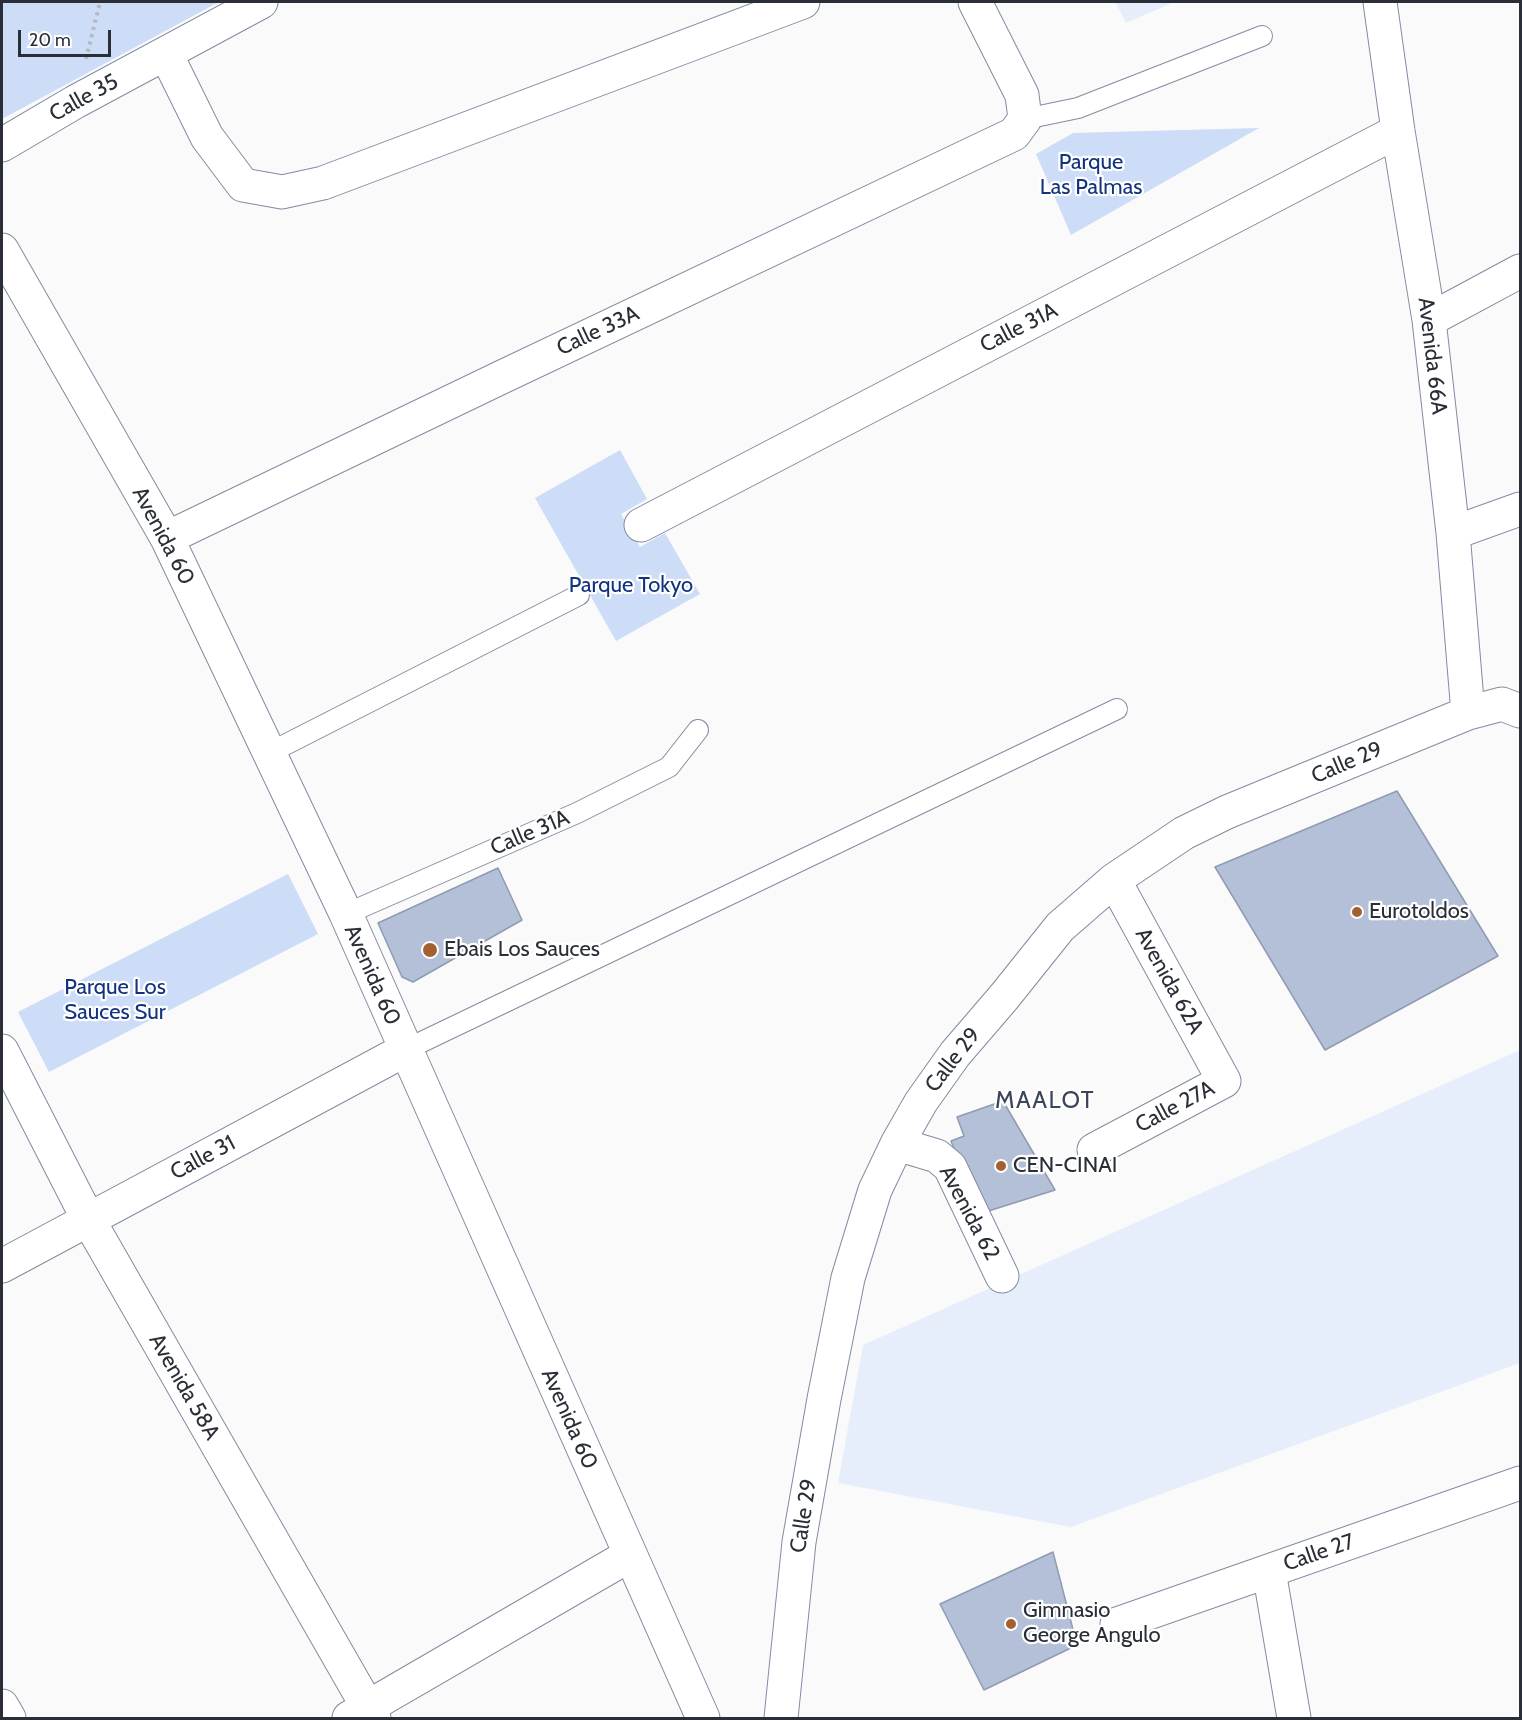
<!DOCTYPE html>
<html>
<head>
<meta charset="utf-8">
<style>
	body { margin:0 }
	#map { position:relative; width:1522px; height:1720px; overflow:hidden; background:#fafafa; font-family:Cabin,sans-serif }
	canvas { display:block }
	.frame { position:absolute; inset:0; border:3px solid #292e37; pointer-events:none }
	.scale { position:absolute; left:18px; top:30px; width:93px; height:27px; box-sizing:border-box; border:3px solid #292e37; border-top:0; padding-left:8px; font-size:18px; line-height:21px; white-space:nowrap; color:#292e37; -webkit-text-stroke:4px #fff; paint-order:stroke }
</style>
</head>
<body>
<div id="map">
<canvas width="1522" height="1720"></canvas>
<div class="frame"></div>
<div class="scale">20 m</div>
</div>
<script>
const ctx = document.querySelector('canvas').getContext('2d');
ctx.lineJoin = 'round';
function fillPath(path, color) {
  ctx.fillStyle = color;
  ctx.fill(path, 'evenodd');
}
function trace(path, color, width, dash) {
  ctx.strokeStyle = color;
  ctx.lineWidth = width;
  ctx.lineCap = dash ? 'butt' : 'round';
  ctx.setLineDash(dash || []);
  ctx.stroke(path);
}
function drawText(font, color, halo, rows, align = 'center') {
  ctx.font = font + ' Cabin,sans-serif';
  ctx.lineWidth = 4.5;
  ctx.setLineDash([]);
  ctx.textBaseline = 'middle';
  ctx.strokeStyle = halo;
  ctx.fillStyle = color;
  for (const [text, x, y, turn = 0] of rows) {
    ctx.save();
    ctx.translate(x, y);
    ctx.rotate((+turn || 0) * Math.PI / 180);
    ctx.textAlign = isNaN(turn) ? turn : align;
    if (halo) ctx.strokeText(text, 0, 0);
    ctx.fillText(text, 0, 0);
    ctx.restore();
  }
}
const built = new Path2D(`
	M1115,2H1174L1126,23Z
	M1520,1050V1363L1071,1527L838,1483L863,1345Z`);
const green = new Path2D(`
	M2,2H219L2,119Z
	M1259,128L1071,235L1036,154L1073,133Z
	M620,450L647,499L621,514L640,547L665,533L700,594L616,641L535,498Z
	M288,874L318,934L49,1072L18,1012Z`);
const building = new Path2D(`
	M1397,791L1498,956L1325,1050L1215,867Z
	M498,868L522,920L413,982L402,977L378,923Z
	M1003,1101L1055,1190L979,1214L951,1141L964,1136L957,1117Z
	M1053,1552L1077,1645L984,1690L940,1604Z`);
const path = new Path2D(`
	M86,59L100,2`);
const service = new Path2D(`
	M1025,119L1078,108L1262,36
	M269,753L579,595
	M346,914L577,813L669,767L698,730
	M405,1050L1117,709`);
const minor = new Path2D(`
	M1380,2L1398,131L1429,320L1453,533L1468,713
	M166,54L207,137L243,185L282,192L323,183L803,2
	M2,145L75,102L261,2
	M1429,320L1520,271
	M641,525L1398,131
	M1453,533L1520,509
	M167,538L502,377L1014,134L1025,119L1022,95L975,2
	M2,1051L88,1219L374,1718
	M897,1144L937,1156L950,1167L1002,1276
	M1094,1150L1224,1081L1114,880
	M2,1266L405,1050
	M1269,1571L1294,1718
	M1117,1624L1520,1483
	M2,1706L9,1718
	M349,1718L630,1555
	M781,1718L799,1542L824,1399L848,1278L875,1190L897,1144L921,1102L955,1054L1004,997L1060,927L1114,880L1184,833L1227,812L1468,713L1502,704L1520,711`);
const tertiary = new Path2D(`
	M2,250L167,538L346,914L703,1718`);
const markers = [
	[1357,912,6,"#a46031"],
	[430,950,8,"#a46031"],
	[1001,1166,6,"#a46031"],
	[1011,1624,6,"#a46031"]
];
const streetNames = [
	["Calle 35",84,98,-29],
	["Calle 31A",1019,328,-27],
	["Calle 33A",598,331,-25],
	["Avenida 66A",1432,356,83],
	["Avenida 60",163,536,62],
	["Calle 29",1347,763,-23],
	["Calle 31A",530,833,-23],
	["Avenida 60",372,975,66],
	["Avenida 62A",1169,981,61],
	["Calle 29",953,1060,-52],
	["Calle 27A",1175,1107,-28],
	["Calle 31",203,1158,-28],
	["Avenida 62",969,1213,62],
	["Avenida 58A",184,1387,60],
	["Avenida 60",569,1419,66],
	["Calle 29",804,1516,-81],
	["Calle 27",1319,1553,-19]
];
const parkNames = [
	["Parque",1091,163],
	["Las Palmas",1091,188],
	["Parque Tokyo",631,586],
	["Parque Los",115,988],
	["Sauces Sur",115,1013]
];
const poiNames = [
	["Eurotoldos",1369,912],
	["Ebais Los Sauces",444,950],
	["CEN-CINAI",1013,1166],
	["Gimnasio",1023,1611],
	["George Angulo",1023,1636]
];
const neighbourhoodNames = [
	["MAALOT",1045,1101]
];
fillPath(built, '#e7eefb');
fillPath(green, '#cddcf7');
fillPath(building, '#b3c0d8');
trace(building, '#8f9bb2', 1.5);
trace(service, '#808ca2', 22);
trace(minor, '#808ca2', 35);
trace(tertiary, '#808ca2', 35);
trace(path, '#b6b7ba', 4, [3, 4.5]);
trace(service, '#fff', 20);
trace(minor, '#fff', 33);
trace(tertiary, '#fff', 33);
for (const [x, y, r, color] of markers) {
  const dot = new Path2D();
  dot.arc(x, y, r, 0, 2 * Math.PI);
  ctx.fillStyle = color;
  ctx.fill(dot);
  trace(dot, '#fff', 2);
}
drawText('22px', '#292e37', '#fff', streetNames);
drawText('22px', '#12337e', '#fff', parkNames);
drawText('22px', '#292e37', '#fff', poiNames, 'left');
ctx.letterSpacing = '1.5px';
drawText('24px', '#3c465a', '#fff', neighbourhoodNames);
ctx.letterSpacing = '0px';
</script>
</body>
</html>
